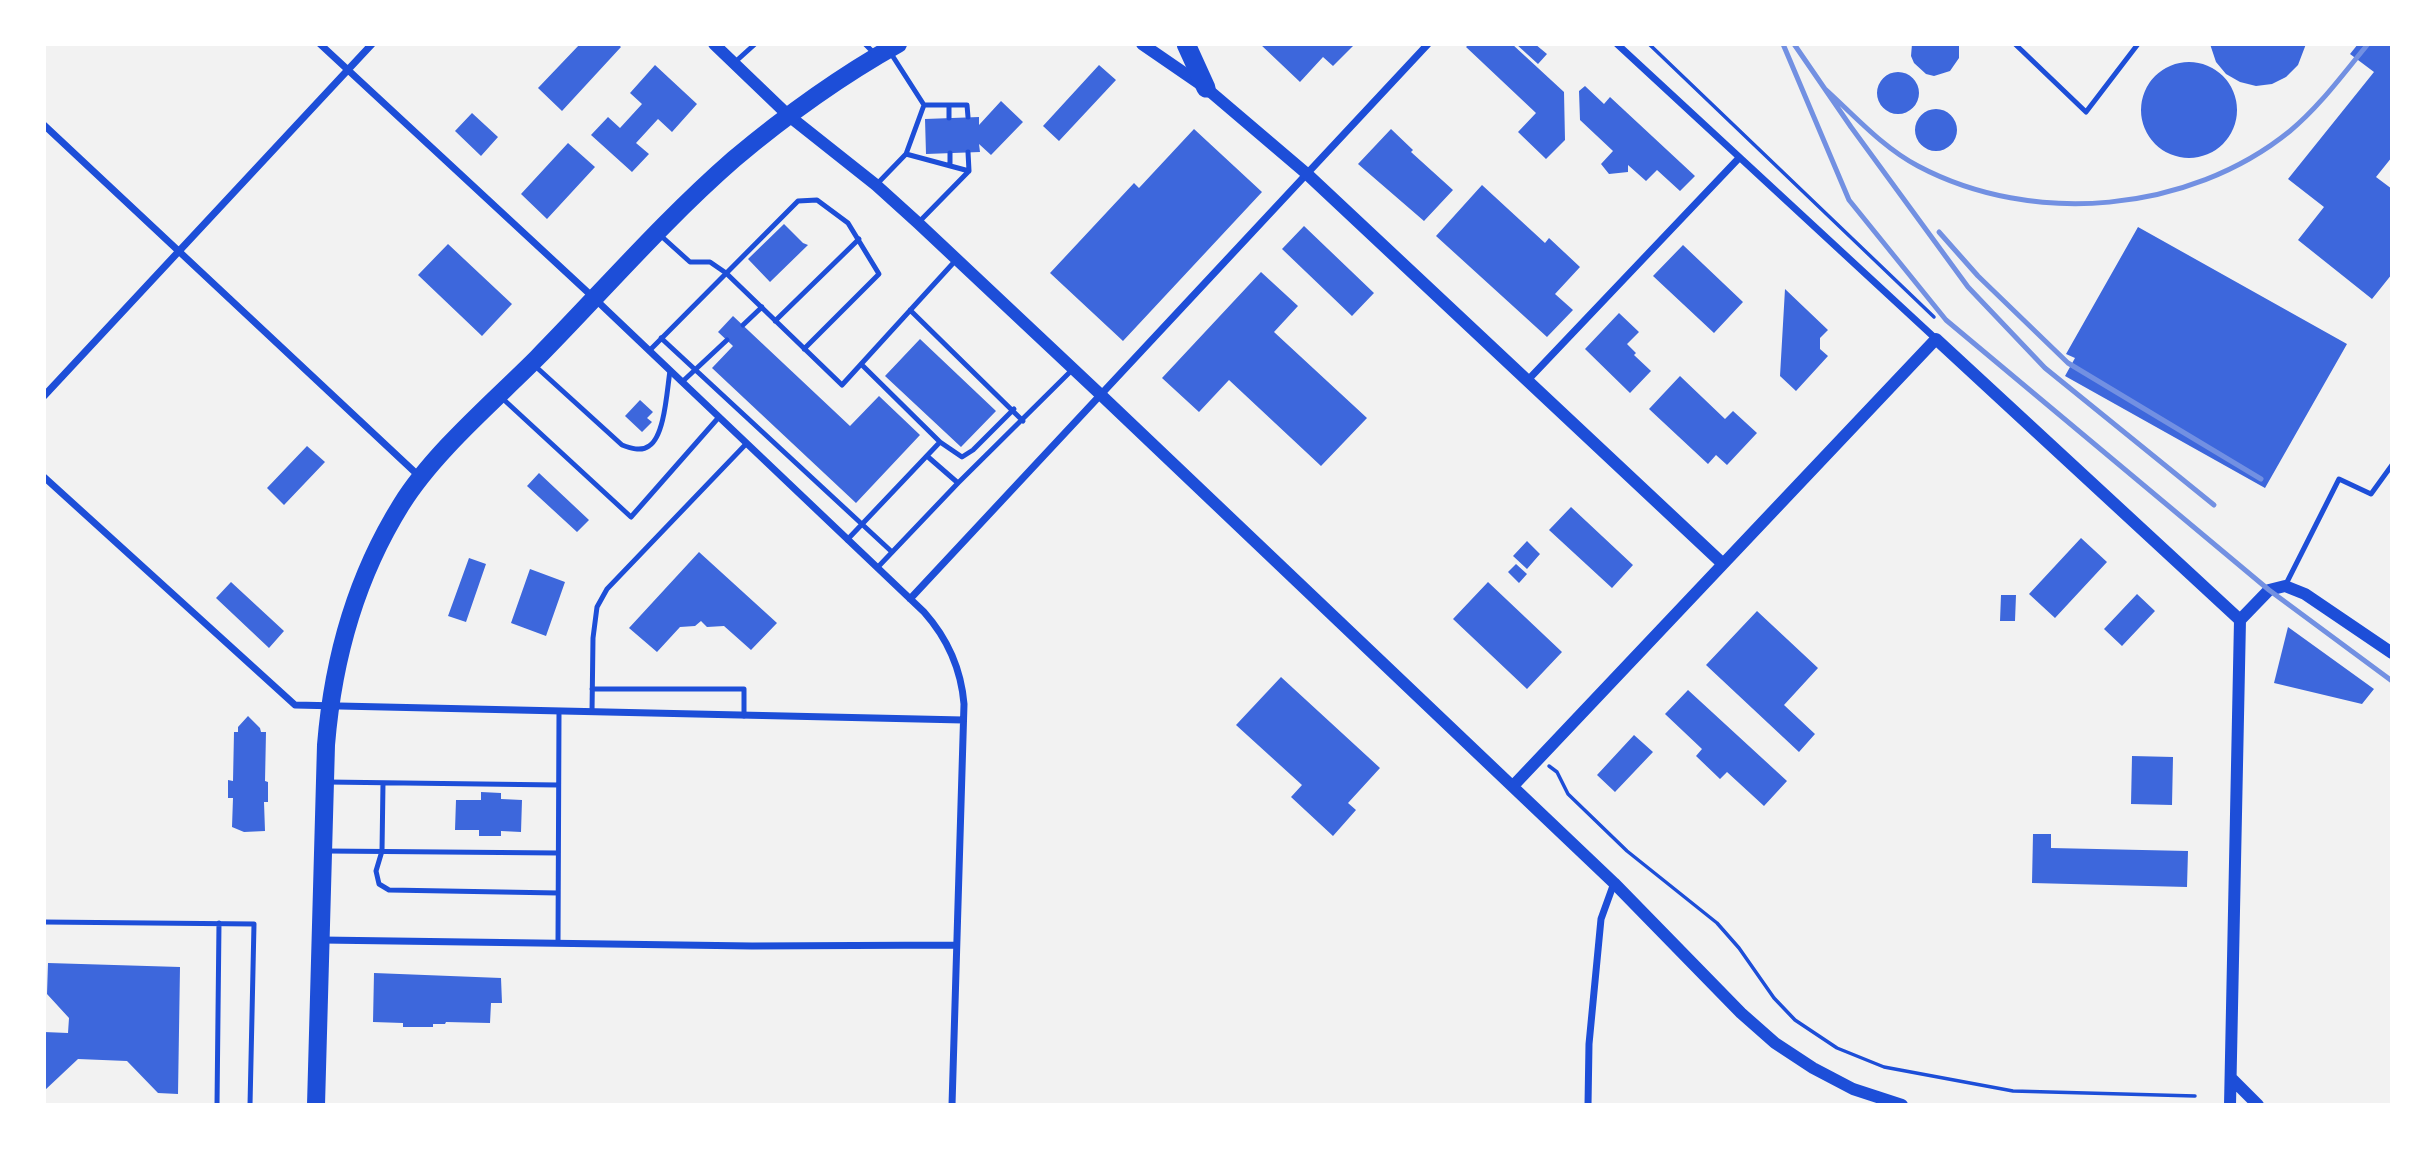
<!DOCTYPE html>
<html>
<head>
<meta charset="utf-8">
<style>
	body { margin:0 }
	#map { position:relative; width:2436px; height:1149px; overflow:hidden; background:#f2f2f2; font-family:Commissioner,sans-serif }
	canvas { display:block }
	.frame { position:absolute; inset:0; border:46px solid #fff; pointer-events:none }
</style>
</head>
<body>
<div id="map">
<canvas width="2436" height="1149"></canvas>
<div class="frame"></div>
</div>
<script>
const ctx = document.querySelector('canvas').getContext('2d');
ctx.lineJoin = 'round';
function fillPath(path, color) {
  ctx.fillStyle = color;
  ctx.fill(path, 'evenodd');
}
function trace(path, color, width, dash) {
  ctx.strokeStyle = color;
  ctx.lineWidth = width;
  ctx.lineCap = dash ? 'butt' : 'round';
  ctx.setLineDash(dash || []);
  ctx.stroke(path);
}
const building = new Path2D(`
	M580,44H618L621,47L562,111L538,88Z
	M1260,44H1355L1333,66L1323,57L1300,82Z
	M1469,44H1512L1564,92L1565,140L1546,159L1518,132L1536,113L1466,47Z
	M1516,44H1535L1547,54L1538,64Z
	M1912,44H1959V58L1950,71L1934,76L1926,74L1914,63L1911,56Z
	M2210,44H2306L2298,65L2286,77L2272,84L2256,86L2240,82L2226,74L2216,62Z
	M2358,44H2392V157L2376,177L2392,189V274L2372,299L2298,240L2324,207L2288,179L2374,72L2350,54Z
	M2141 110a48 48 0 1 1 96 0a48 48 0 1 1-96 0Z
	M655,65L697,104L672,132L658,119L636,143L649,154L632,172L591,135L608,117L620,128L642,104L630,93Z
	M1099,65L1116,80L1059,141L1043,126Z
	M1877 93a21 21 0 1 1 42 0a21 21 0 1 1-42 0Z
	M1585,86L1604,104L1610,97L1695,176L1680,191L1657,170L1646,181L1628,165V172L1609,174L1601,164L1613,151L1580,120L1579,91Z
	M1001,101L1023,122L991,155L979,144L980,152L926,154L925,119L979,117V125Z
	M1915 130a21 21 0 1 1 42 0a21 21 0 1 1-42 0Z
	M472,113L498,137L481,156L455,131Z
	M1194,129L1262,192L1123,341L1050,273L1134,183L1139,188Z
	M1391,129L1413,150L1411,152L1453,190L1424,221L1358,164Z
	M568,143L595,167L547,219L521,194Z
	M1482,185L1545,243L1549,238L1580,267L1555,294L1573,310L1547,337L1436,236Z
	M784,224L803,243L808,245L770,282L748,259Z
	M1304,226L1374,293L1352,316L1282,249Z
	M2138,227L2347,344L2265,488L2065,376L2075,358L2066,354Z
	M448,244L512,304L482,336L418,275Z
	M1683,245L1743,302L1714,333L1653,276Z
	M1261,272L1298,306L1274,332L1367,418L1321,466L1229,380L1199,412L1162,378Z
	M1785,289L1828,330L1820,338V349L1828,356L1796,391L1780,376Z
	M1619,313L1639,332L1627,344L1636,353L1634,355L1651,371L1630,393L1585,349Z
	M733,316L850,426L879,396L920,435L856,503L712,368L733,346L718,332Z
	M920,339L996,411L961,447L885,376Z
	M1680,376L1725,419L1733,411L1757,433L1727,465L1716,455L1708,464L1649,409Z
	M640,400L653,412L647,418L652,422L642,432L625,416Z
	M307,446L325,462L284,505L267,488Z
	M539,473L589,520L577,532L527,486Z
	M1571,507L1633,565L1612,588L1549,530Z
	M2081,538L2107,562L2055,618L2029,594Z
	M1527,541L1540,554L1527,569L1513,556Z
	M699,552L777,623L751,650L724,626L707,627L701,621L695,626L680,627L657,652L629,628Z
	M469,558L486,564L466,622L448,616Z
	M1516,564L1527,574L1519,583L1508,572Z
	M530,569L565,582L546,636L511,623Z
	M231,582L284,631L269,648L216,598Z
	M1488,582L1562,652L1527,689L1453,619Z
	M2137,594L2155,611L2122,646L2104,629Z
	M2001,595H2016L2015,621H2000Z
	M1757,611L1818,668L1784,705L1815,734L1799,752L1706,665Z
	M2288,627L2374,689L2362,704L2274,683Z
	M1281,677L1380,768L1348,803L1356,810L1333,836L1291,797L1302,785L1236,725Z
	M1688,690L1787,781L1764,806L1727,772L1720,779L1696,756L1702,749L1665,714Z
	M248,716L260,728L261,732H266L265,781L268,782V802H264L265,831L244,832L232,827L233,798H228V780L233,781L234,732H238V727Z
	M1634,735L1653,752L1615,792L1597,775Z
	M2132,756L2173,757L2172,805L2131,804Z
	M481,792L501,793V799L522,800L521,832L501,831V836H479V830H455L456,800H481Z
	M2033,834H2051V848L2188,851L2187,887L2032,883Z
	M48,963L180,967L178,1094L158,1093L127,1061L78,1059L44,1091V1032L68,1033L69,1018L47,994Z
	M374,973L501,978L502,1003H491L490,1023L446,1022L445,1024H433V1027H403V1023L373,1022Z`);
const path = new Path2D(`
	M1649,44L1934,317
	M1549,766L1557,772L1568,794L1627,851L1717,923L1739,948L1774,998L1795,1020L1837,1048L1884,1067L2013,1091L2195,1096`);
const service = new Path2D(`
	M865,44L875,54
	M2015,44L2086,112L2138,44
	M890,52L924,105H967L968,117
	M734,63L755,44
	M949,105V118
	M950,153V166
	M906,154L969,171
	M876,185L906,154L924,105
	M918,223L969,171L968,152
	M660,235L690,262H710L726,273L842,385L956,260
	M910,310L1023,421
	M775,321L859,239
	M743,325L762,307
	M661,338L892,552
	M649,351L798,201L817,200L848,223L879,274L804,349
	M861,364L940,442L962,457L973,450L1014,409
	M534,365L622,445C630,448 641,452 649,446C665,436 667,389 670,371
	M682,382L727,340
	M502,398L631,517L719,417
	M927,456L958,483
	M847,540L940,442
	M877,568L958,483L1073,369
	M2285,586L2339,479L2371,494L2392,465
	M592,689H744V716
	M592,712L593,638L597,607L607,589L746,444
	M327,782L558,785
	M383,783L382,851L376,871L379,884L389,890L558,893
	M327,851L558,853
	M44,922L254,924L250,1105
	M558,942L559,712
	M217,1105L219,923`);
const minor = new Path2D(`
	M320,44L595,299L924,612C948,639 961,668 964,704L952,1105
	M1617,44L1936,339
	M44,125L420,477
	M1527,381L1739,158
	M44,396L372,44
	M44,477L295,705L963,720
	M910,599L1428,44
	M322,940L752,946L956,945
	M1588,1105L1589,1044L1601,919L1614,883`);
const tertiary = new Path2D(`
	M714,44L789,116L876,185L918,223L1101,395L1614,883L1741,1013L1775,1043L1813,1068L1853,1089L1902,1105
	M1142,44L1206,88L1307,174L1723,564
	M1513,786L1936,339L2240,620L2269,590L2285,586L2305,594L2392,653
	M2231,1078L2258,1105
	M2230,1105L2240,620`);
const primary = new Path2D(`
	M316,1105L326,745C333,659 355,579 401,505C433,453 493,402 537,358C602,292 664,220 734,159C784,117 841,76 898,44`);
const trunk = new Path2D(`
	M1186,44L1206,88`);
const rail = new Path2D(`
	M1783,44L1849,200L1946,320L2269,590L2392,681
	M1794,44L1851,127L1968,287L2045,368L2214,505
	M1824,88C1854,115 1882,147 1918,166C2033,227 2189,213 2290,131C2320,106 2343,74 2368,44
	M1939,232L1978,276L2068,363L2261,479`);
fillPath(building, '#3d67dc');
trace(path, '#1d4ed8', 3.5);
trace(service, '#1d4ed8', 5);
trace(minor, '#1d4ed8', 7);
trace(tertiary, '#1d4ed8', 12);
trace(primary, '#1d4ed8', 18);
trace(trunk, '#1d4ed8', 19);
trace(rail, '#7290e2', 5);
</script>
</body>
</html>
